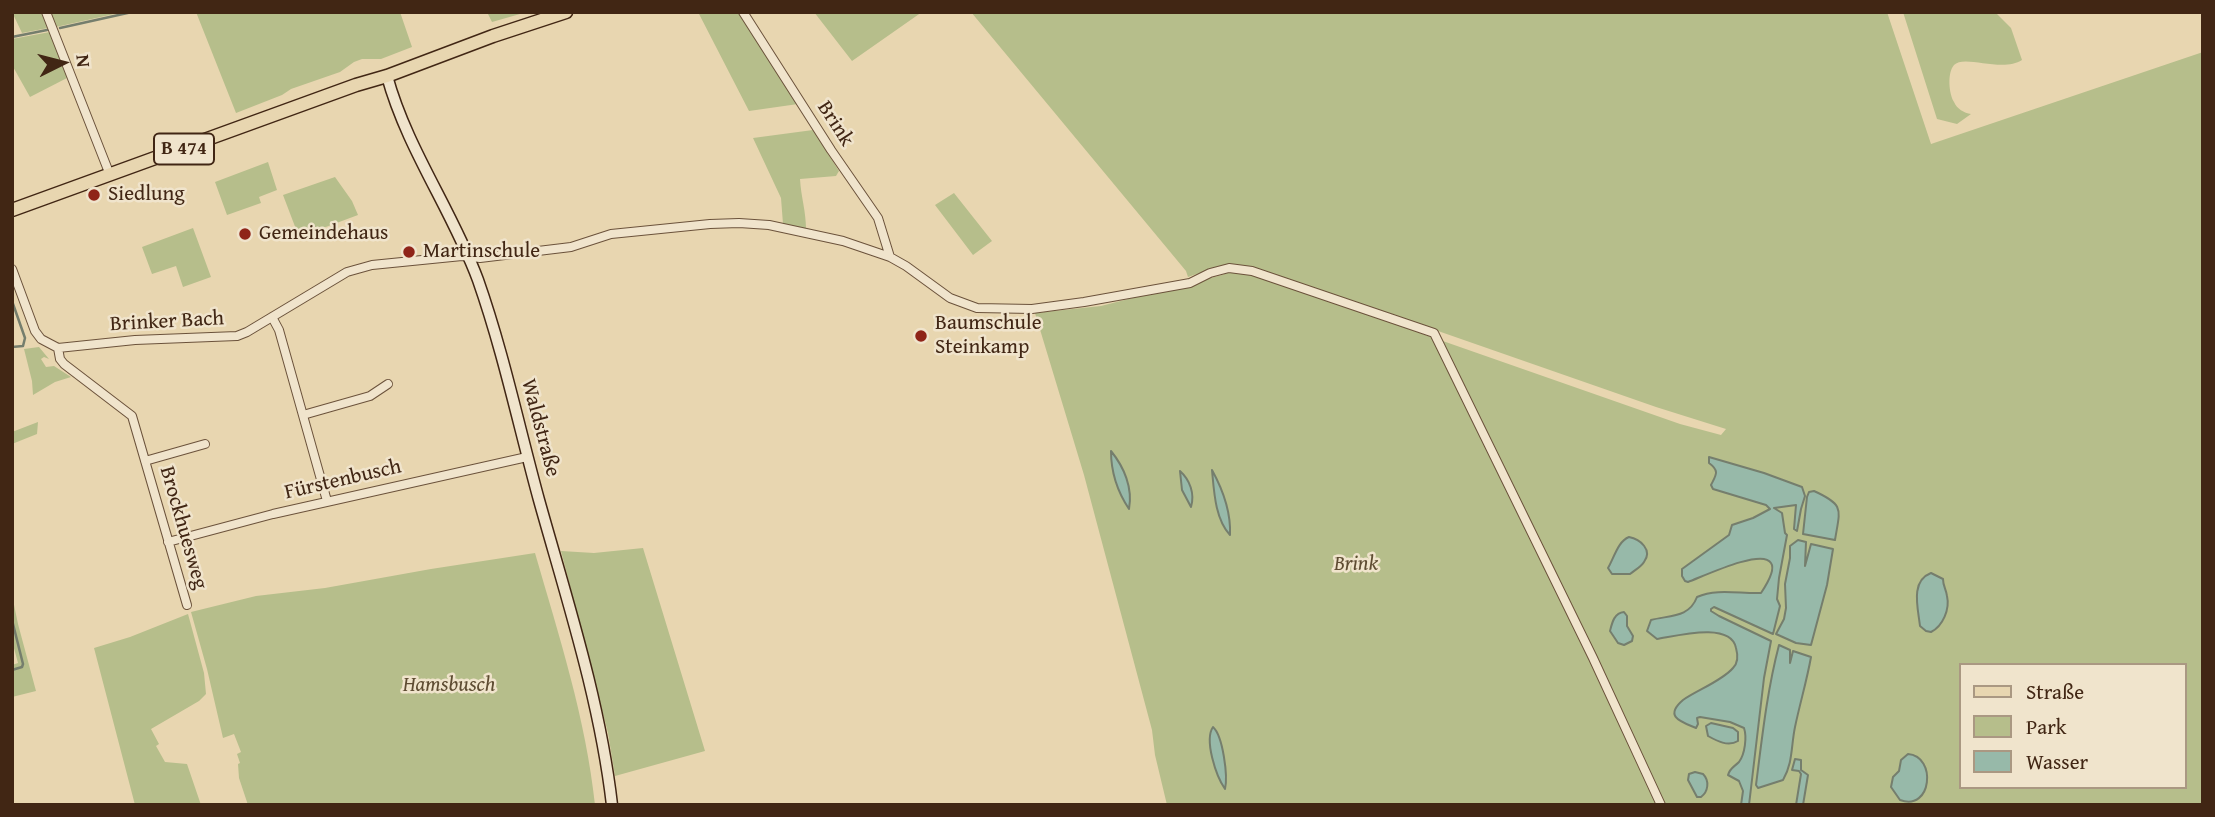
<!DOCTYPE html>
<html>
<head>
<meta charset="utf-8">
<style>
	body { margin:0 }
	#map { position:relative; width:2215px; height:817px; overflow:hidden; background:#e8d6b0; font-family:"Gentium Book Plus",serif }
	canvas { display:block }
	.frame { position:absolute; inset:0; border:14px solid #412614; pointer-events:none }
	.legend { position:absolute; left:1959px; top:663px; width:228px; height:126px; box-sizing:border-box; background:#f0e4cc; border:2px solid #aa9882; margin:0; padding:9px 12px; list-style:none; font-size:21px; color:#412614 }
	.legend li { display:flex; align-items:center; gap:14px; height:35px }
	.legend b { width:35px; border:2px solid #aa9882 }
	.north { position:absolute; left:28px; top:28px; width:70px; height:70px; -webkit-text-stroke:5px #f0e4cc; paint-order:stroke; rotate:84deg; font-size:19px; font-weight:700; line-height:28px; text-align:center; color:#412614 }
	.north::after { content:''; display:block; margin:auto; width:24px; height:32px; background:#412614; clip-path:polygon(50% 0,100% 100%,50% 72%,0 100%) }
</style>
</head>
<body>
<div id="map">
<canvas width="2215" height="817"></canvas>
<div class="frame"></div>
<ul class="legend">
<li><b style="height:9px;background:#e8d6b0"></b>Straße</li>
<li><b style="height:19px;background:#b6be8b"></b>Park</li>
<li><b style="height:19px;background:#97b9a9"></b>Wasser</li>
</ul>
<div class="north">N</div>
</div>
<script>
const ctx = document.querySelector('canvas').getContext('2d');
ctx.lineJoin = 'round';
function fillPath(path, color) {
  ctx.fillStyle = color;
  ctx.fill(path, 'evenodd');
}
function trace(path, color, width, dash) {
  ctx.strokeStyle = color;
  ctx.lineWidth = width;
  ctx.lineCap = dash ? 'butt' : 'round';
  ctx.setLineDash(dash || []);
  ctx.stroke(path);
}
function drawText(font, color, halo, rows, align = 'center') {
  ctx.font = font + ' "Gentium Book Plus",serif';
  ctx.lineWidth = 5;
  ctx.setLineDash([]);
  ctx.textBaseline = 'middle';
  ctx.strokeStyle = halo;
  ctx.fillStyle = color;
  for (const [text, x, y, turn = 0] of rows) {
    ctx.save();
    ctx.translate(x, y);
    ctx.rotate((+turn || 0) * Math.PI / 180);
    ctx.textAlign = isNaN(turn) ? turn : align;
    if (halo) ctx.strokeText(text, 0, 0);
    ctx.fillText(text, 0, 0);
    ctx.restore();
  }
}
const green = new Path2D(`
	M12,12H41L48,28L22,33Z
	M50,12H123L56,27Z
	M196,12H400L412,47L381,59H362L354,62L340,72L291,89L282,95L236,113Z
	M487,12H527L492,22Z
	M698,12H738L798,104L749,111Z
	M814,12H922L852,61Z
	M971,12H1887L1931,144L2203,52V805H1167L1155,755L1152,730L1084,475L1035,313L1101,306L1222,275L1237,269L1680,424L1721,435L1726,429L1656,407L1266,271C1231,261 1221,266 1188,277L1186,271ZM1961,665H2185V787H1961Z
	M1903,12H1995L2011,28L2022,60C2002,73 1964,54 1954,65C1947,73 1949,94 1954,102C1957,109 1964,113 1971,114L1957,124L1937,119Z
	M50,32L67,78L30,97L12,65V39Z
	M813,130L839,171L836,176L800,179C801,197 806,211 806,229L783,224L781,198L753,138Z
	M268,162L277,190L259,197L261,203L227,215L215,182Z
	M335,177L352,201L358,215L299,237L283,195Z
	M954,193L992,241L973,255L935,205Z
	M193,228L211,277L183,287L176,266L152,274L142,247Z
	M39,347L49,359L44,357L41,359L46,367L54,366L71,377L55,382L33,395L32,381L24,349Z
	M38,422L37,434L12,444V432Z
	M643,548L705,751L615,776L608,733L561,551L594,553Z
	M535,553C559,636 586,719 595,805H248L239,778L238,764L240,763L237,754L241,752L234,734L223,738L207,669L191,612L256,596L325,588L431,569Z
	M12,595L18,624L36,691L12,697V665L18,663L12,641Z
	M188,614L204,673L206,694L199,701L151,729L159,744L156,746L165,762L187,764L201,805H135L94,648L130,637Z`);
const water = new Path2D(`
	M1111,451C1124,467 1133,488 1129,509C1117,491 1111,472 1111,451Z
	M1709,457L1764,473L1802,487L1805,496L1801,509L1797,531L1794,529L1796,505L1774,508L1782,513L1785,533L1787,535L1779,578L1777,599L1780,606L1773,634L1714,607L1711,609V611L1719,616L1771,641L1764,678L1749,805H1741L1743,791L1739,781L1728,775C1730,768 1734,767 1739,762C1745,754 1747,737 1744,728L1730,722L1700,717L1697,718L1698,724L1696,728C1682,722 1663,717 1683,700C1697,690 1722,681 1733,668C1739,662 1738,655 1736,648C1731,621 1676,636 1657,639L1647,631L1651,620C1670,615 1689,618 1697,597C1717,588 1740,594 1761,593C1765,587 1776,570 1771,563C1762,548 1702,577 1688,582L1685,581L1682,576V569L1729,535L1732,525L1753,518L1770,509L1766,505L1713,489L1711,485C1716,475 1720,471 1709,463Z
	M1212,470C1223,490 1231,513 1230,535C1215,519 1214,491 1212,470Z
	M1180,471C1190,480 1195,494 1191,507L1182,490Z
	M1814,491C1845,505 1840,509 1835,540L1803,534L1807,497L1809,492Z
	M1629,537C1640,539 1653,550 1644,562C1641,567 1635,570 1630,574H1612L1608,568C1614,558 1618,541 1629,537Z
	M1798,540L1806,542L1805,566L1811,544L1833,549L1827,585L1811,645L1796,643L1776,634L1784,619L1786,608L1785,584L1790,558V546Z
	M1931,573L1943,579C1943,586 1946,589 1947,596C1950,609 1943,626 1931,632L1926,631L1920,626C1918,608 1910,581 1931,573Z
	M1624,612L1627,616V626L1633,636L1632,641L1624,645L1618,643L1610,631C1612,623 1614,613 1624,612Z
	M1779,645L1790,650V663L1793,651L1811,657C1807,680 1800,703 1795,727C1791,746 1793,763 1783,780L1758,788L1756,785C1762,738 1767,691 1779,645Z
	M1711,723L1733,728L1738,732V741C1728,747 1717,741 1708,736L1706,726Z
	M1213,727C1223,736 1228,776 1225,789C1216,776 1204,740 1213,727Z
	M1908,754C1937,756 1932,812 1900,800L1891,787L1893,777L1899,771L1901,760Z
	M1795,759L1801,760V770L1808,775L1803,805H1796L1801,774L1799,771L1792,770Z
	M1695,772L1703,774C1710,781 1708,792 1701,797H1697L1688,780L1689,774Z`);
const stream = new Path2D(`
	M60,28L132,12
	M12,37L47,30
	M12,301L25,338L23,346L12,347
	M12,620L23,664L22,667L12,670`);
const street = new Path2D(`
	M46,12L110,175
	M743,12L831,150L878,218L890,257
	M12,269L35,331L41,339L58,348L135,340L237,336L247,332L347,272L372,265L462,256L480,258L571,247L611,234L710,224L739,223L769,225L843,241L890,257L906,266L950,298L977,308L1032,309L1084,302L1190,283L1210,273L1229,268L1252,271L1434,333L1593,658L1661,805
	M272,317L279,330L327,501
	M58,348L60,359L64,364L132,416L187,605
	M303,415L370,396L388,384
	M145,461L205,444
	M168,542L273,514L527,457`);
const secondary = new Path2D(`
	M387,76C407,149 452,210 478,280C503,351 519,427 539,500C567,600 600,701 612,805`);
const primary = new Path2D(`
	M12,210L356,85L387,76L493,36L566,12`);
const markers = [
	[94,195,7,"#8f2418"],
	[245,234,7,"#8f2418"],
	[409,252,7,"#8f2418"],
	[921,336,7,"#8f2418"]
];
const shields = [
	[184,149,60]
];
const shieldNames = [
	["B 474",184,149]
];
const streetNames = [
	["Brink",835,124,57],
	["Brinker Bach",167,322,-3],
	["Waldstraße",540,428,75],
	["Fürstenbusch",343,480,-13],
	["Brockhuesweg",183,528,74]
];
const poiNames = [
	["Siedlung",108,195],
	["Gemeindehaus",259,234],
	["Martinschule",423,252],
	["Baumschule",935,324],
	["Steinkamp",935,348]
];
const parkNames = [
	["Brink",1356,565],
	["Hamsbusch",449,686]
];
fillPath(green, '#b6be8b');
fillPath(water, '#97b9a9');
trace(water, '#757e6d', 2);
trace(stream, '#757e6d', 2.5);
trace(street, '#6b523b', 10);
trace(secondary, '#412614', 13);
trace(primary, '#412614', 15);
trace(street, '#f0e4cc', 8);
trace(secondary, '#f0e4cc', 10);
trace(primary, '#e8d6b0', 12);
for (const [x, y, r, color] of markers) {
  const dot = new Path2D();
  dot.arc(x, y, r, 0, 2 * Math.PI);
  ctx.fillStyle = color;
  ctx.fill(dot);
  trace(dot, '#f0e4cc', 2.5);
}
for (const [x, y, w] of shields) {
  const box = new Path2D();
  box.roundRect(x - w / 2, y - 15.5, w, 31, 5);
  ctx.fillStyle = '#f0e4cc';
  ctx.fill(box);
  trace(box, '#412614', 2);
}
drawText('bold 19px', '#412614', null, shieldNames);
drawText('21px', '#412614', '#f0e4cc', streetNames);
drawText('21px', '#412614', '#f0e4cc', poiNames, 'left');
drawText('italic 21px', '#5e4c32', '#f0e4cc', parkNames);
</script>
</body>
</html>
